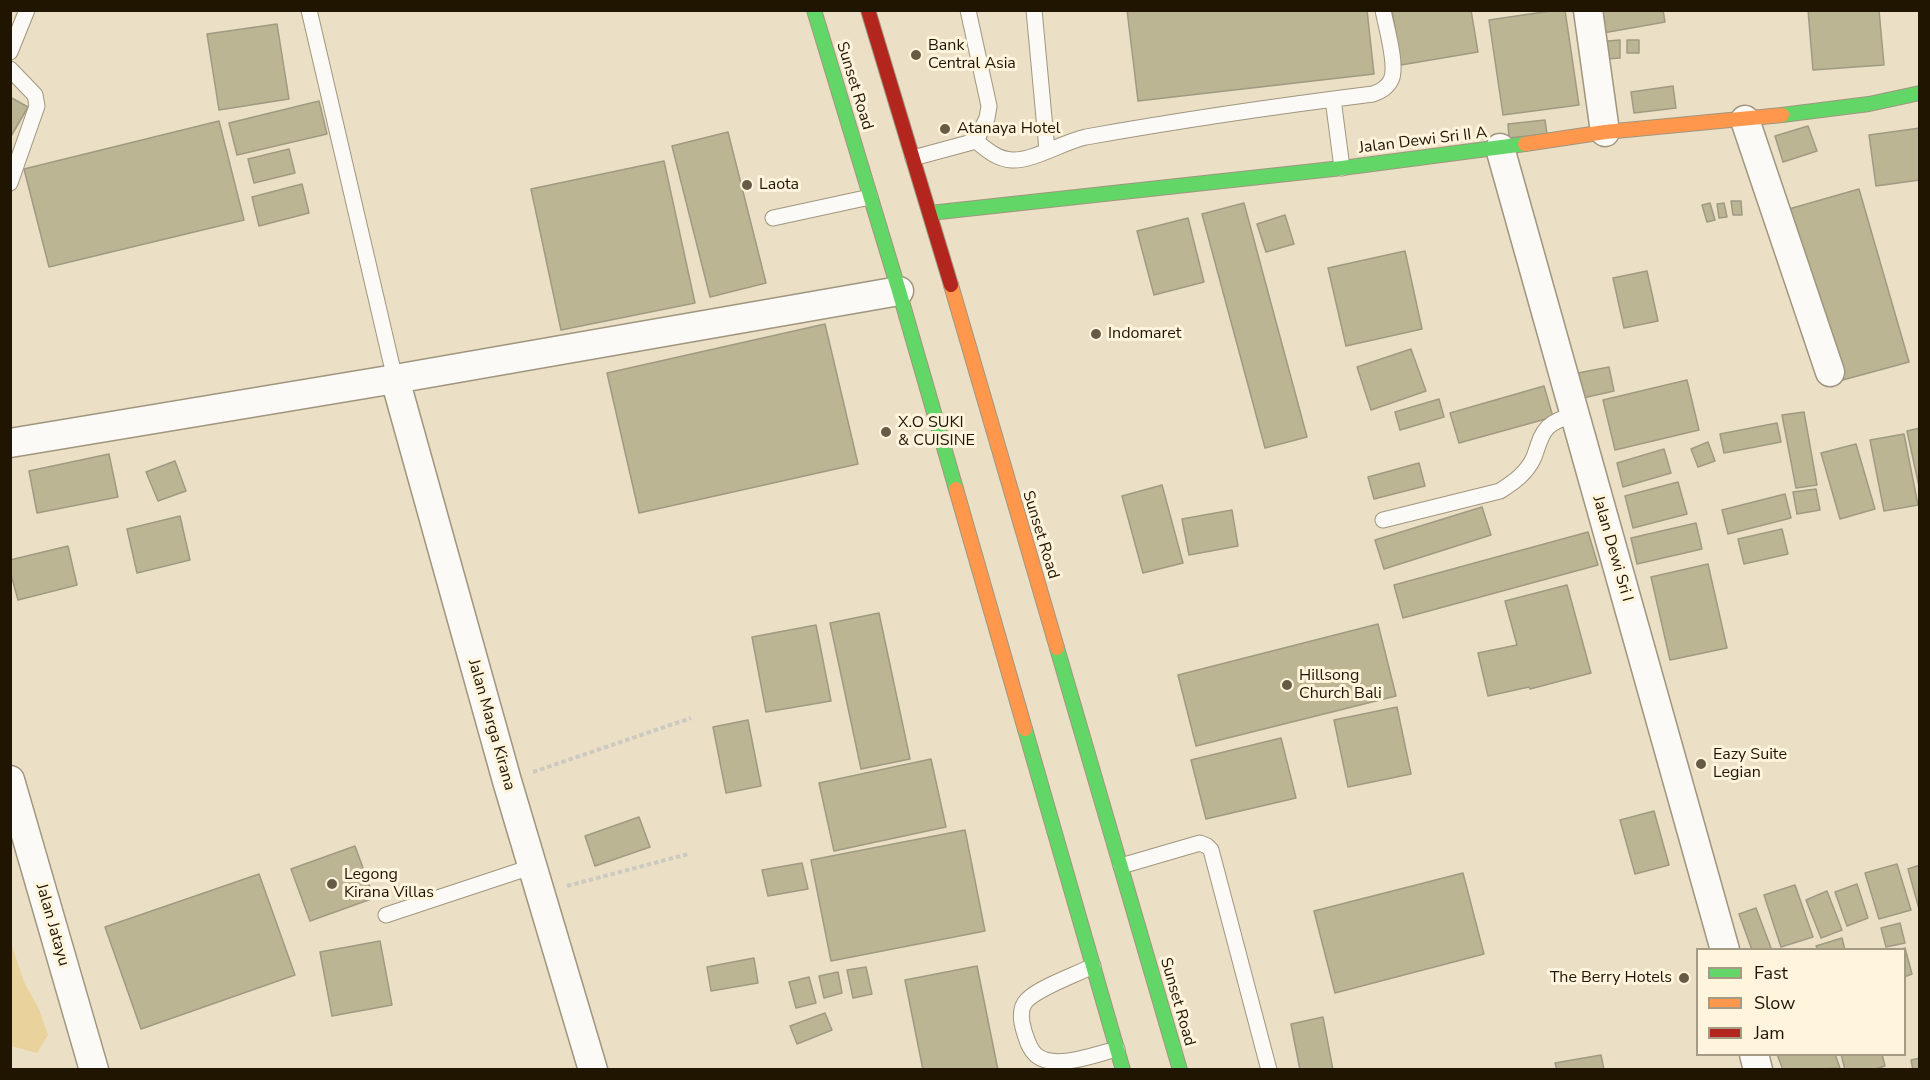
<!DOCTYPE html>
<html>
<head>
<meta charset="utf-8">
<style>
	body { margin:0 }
	#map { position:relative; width:1930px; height:1080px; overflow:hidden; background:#ebdfc5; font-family:"Nunito Sans",sans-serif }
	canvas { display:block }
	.frame { position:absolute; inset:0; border:12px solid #1f1500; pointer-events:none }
	.legend { position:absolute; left:1696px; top:948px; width:210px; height:108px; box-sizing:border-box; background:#fff4dc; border:2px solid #a59b84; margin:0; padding:8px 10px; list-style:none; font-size:18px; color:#1f1500 }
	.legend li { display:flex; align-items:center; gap:12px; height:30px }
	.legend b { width:30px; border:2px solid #a59b84 }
</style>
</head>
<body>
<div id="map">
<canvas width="1930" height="1080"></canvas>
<div class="frame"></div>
<ul class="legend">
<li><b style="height:8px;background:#63d668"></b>Fast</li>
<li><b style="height:8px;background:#ff974d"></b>Slow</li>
<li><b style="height:8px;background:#b3261e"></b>Jam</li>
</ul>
</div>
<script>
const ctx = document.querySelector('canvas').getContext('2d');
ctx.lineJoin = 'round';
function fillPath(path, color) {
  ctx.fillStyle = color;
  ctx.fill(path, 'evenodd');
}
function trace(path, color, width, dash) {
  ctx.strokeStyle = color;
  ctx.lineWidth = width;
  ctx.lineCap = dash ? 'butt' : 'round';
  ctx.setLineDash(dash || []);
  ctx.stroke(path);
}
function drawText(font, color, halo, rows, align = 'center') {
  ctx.font = font + ' "Nunito Sans",sans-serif';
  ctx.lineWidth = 6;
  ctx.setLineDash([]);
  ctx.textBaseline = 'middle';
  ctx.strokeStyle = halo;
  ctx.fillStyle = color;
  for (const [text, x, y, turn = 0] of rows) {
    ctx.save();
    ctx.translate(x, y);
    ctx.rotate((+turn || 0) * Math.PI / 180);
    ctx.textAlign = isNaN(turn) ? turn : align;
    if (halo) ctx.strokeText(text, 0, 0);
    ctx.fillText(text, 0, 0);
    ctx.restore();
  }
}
const green = new Path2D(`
	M11,943L24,982L39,1009L48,1035L37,1053L11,1046Z`);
const building = new Path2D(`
	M1127,10H1367L1374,74L1138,101Z
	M1392,10H1471L1478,52L1401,65Z
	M1557,10H1565L1579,105L1503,115L1489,20Z
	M1599,10H1663L1665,22L1603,33Z
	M1808,10H1879L1884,65L1813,70Z
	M277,24L289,99L219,110L207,34Z
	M1620,40V58L1607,59V41Z
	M1627,40H1639V53H1627Z
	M1673,86L1676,108L1634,113L1631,92Z
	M10,97L28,107L10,138Z
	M319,101L327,134L237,155L229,123Z
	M1545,120L1547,134L1509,138L1508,124Z
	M219,121L244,220L49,267L24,169Z
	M1808,126L1817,151L1783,162L1775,136Z
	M1920,128V180L1876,186L1869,135Z
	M728,132L766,283L710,297L672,146Z
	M289,149L295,173L254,183L248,159Z
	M664,161L695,303L561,330L531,189Z
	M302,184L309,213L259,226L252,197Z
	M1859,189L1909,362L1839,381L1789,209Z
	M1731,201H1741L1742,215H1733Z
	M1244,203L1307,437L1265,448L1202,214Z
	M1710,203L1715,220L1707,222L1702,205Z
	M1724,203L1727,217L1719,218L1717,204Z
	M1285,215L1294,244L1266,252L1257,224Z
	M1188,218L1204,282L1154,295L1137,231Z
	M1405,251L1422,329L1346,346L1328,268Z
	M1647,271L1658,321L1624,328L1613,278Z
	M825,324L858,464L639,513L607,373Z
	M1411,349L1426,391L1371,410L1357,367Z
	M1609,367L1614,391L1583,398L1578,373Z
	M1687,380L1699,430L1615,450L1603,400Z
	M1544,386L1553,417L1459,443L1450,413Z
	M1439,399L1444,417L1400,430L1395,412Z
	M1804,412L1817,485L1796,488L1782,415Z
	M1777,423L1781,442L1724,453L1720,434Z
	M1920,428V491L1907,431Z
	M1904,434L1918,505L1884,511L1870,440Z
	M1708,442L1715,461L1698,467L1691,449Z
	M1856,444L1875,509L1840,519L1821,453Z
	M1664,449L1671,473L1623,487L1617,463Z
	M109,454L118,497L37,513L29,471Z
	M175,461L186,491L158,501L146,472Z
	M1419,463L1425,486L1374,499L1368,477Z
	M1678,482L1687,514L1633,528L1625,496Z
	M1162,485L1183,563L1143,573L1122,496Z
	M1816,489L1820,510L1797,514L1793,492Z
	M1785,494L1791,518L1728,534L1722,510Z
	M1482,507L1491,535L1384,569L1375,540Z
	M1232,510L1238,546L1189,555L1182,519Z
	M180,516L190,560L137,573L127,529Z
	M1696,523L1702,549L1637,564L1631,538Z
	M1782,529L1788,554L1744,564L1738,539Z
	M1588,532L1598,565L1403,618L1394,585Z
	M68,546L77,585L18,600L10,571V560Z
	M1708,564L1727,648L1670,660L1651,577Z
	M1567,585L1591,673L1530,689L1529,687L1488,696L1478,653L1517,645L1505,601Z
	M879,613L910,759L861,769L830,623Z
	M1378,624L1396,696L1196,746L1178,675Z
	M816,625L831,701L766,712L752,637Z
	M1397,707L1411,774L1348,787L1334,720Z
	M748,720L761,786L726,793L713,727Z
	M1281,738L1296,798L1206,819L1191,760Z
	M931,759L946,827L834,851L819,783Z
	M1654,811L1669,865L1635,874L1620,820Z
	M639,817L650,847L595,866L585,836Z
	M965,830L985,931L831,961L811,860Z
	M355,846L374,898L310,921L291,869Z
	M802,863L808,889L768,896L762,870Z
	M1897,864L1911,910L1879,919L1865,873Z
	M1920,865V909H1919L1908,869Z
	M1463,873L1484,954L1335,993L1314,911Z
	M259,874L295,975L141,1029L105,927Z
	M1857,884L1868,918L1847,926L1835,892Z
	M1795,885L1813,937L1781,947L1764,895Z
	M1827,891L1842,930L1821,938L1806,900Z
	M1756,908L1771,948L1766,950H1752L1739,914Z
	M1900,923L1905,943L1886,947L1881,928Z
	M1842,938L1845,950H1818L1816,946Z
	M380,941L392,1005L332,1016L320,952Z
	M1905,948L1912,974L1904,977V950H1898Z
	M754,958L758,983L711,991L707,967Z
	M977,966L998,1070H923L905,980Z
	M866,967L872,994L853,998L847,970Z
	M838,972L842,993L824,998L819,976Z
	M809,977L816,1003L796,1008L789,982Z
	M825,1013L832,1030L797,1044L790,1026Z
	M1323,1017L1333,1070H1300L1291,1024Z
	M1777,1054H1835L1840,1068L1783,1070Z
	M1841,1054H1882L1885,1066L1872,1070H1845Z
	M1601,1055L1604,1070H1557L1555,1063Z
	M1920,1058V1070H1913L1911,1060Z`);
const path = new Path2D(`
	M533,772L691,718
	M567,886L688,854`);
const lane = new Path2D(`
	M309,10L395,379
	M1034,10L1047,150
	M10,52L27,10
	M10,69L35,95L37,106L10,183
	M1333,99L1342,168
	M976,141C987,150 997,159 1012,160C1033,161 1063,142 1086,137C1181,120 1277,106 1373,94C1381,91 1387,88 1391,80C1398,66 1386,27 1383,10
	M913,158L976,141L987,118L989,106L968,10
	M773,218L870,197
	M1383,520L1500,491C1514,482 1527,473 1534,457C1538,447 1540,435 1548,427C1555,420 1565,418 1574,415
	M1121,866L1200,843L1207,846L1211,850L1269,1070
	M386,915L531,867
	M1093,966C1075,975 1040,987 1027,1000C1019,1008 1021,1021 1024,1031C1027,1040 1029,1049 1036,1055C1054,1071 1096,1054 1117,1049`);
const street = new Path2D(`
	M1588,10L1605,132
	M1745,120L1830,372
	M1500,148L1725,950
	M395,379L507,781L593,1070
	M10,443L395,379L899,291
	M10,780L94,1070
	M1754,1054L1758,1070`);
const fast = new Path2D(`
	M814,10L899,291L956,489
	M1782,115L1869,104L1920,93
	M930,213L1342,168L1525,144
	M1057,648L1180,1070
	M1025,729L1123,1070`);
const slow = new Path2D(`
	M1525,144L1605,132L1782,115
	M951,285L1057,648
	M956,489L1025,729`);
const jam = new Path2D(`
	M868,10L951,285`);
const markers = [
	[916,55,6,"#665c45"],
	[945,129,6,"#665c45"],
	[747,185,6,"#665c45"],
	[1096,334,6,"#665c45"],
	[886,432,6,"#665c45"],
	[1287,685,6,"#665c45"],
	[1701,764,6,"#665c45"],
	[332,884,6,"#665c45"],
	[1684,978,6,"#665c45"]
];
const poiNames = [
	["Bank",928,46],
	["Central Asia",928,64],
	["Atanaya Hotel",957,129],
	["Laota",759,185],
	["Indomaret",1108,334],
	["X.O SUKI",898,423],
	["& CUISINE",898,441],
	["Hillsong",1299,676],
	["Church Bali",1299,694],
	["Eazy Suite",1713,755],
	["Legian",1713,773],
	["Legong",344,875],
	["Kirana Villas",344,893],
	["The Berry Hotels",1672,978,"right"]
];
const streetNames = [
	["Sunset Road",854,86,73],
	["Jalan Dewi Sri II A",1423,141,-7],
	["Sunset Road",1040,535,73],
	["Jalan Dewi Sri I",1612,549,74],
	["Jalan Marga Kirana",491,725,74],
	["Jalan Jatayu",52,925,74],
	["Sunset Road",1177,1002,74]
];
fillPath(green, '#e9d29c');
fillPath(building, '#bbb594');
trace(building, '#9f9a82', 1.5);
trace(lane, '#a0967f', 17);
trace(street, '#a0967f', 31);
trace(fast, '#a0967f', 16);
trace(slow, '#a0967f', 16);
trace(jam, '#a0967f', 16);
trace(path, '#ccc9c1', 4, [4.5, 3]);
trace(lane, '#fcfaf6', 15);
trace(street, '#fcfaf6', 28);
trace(fast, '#63d668', 14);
trace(slow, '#ff974d', 14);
trace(jam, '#b3261e', 14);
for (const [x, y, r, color] of markers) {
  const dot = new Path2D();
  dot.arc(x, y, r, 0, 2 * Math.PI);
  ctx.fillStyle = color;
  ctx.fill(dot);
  trace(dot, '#fff4dc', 2);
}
drawText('16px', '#1f1500', '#fff4dc', poiNames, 'left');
drawText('16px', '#1f1500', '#fff4dc', streetNames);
</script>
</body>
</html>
